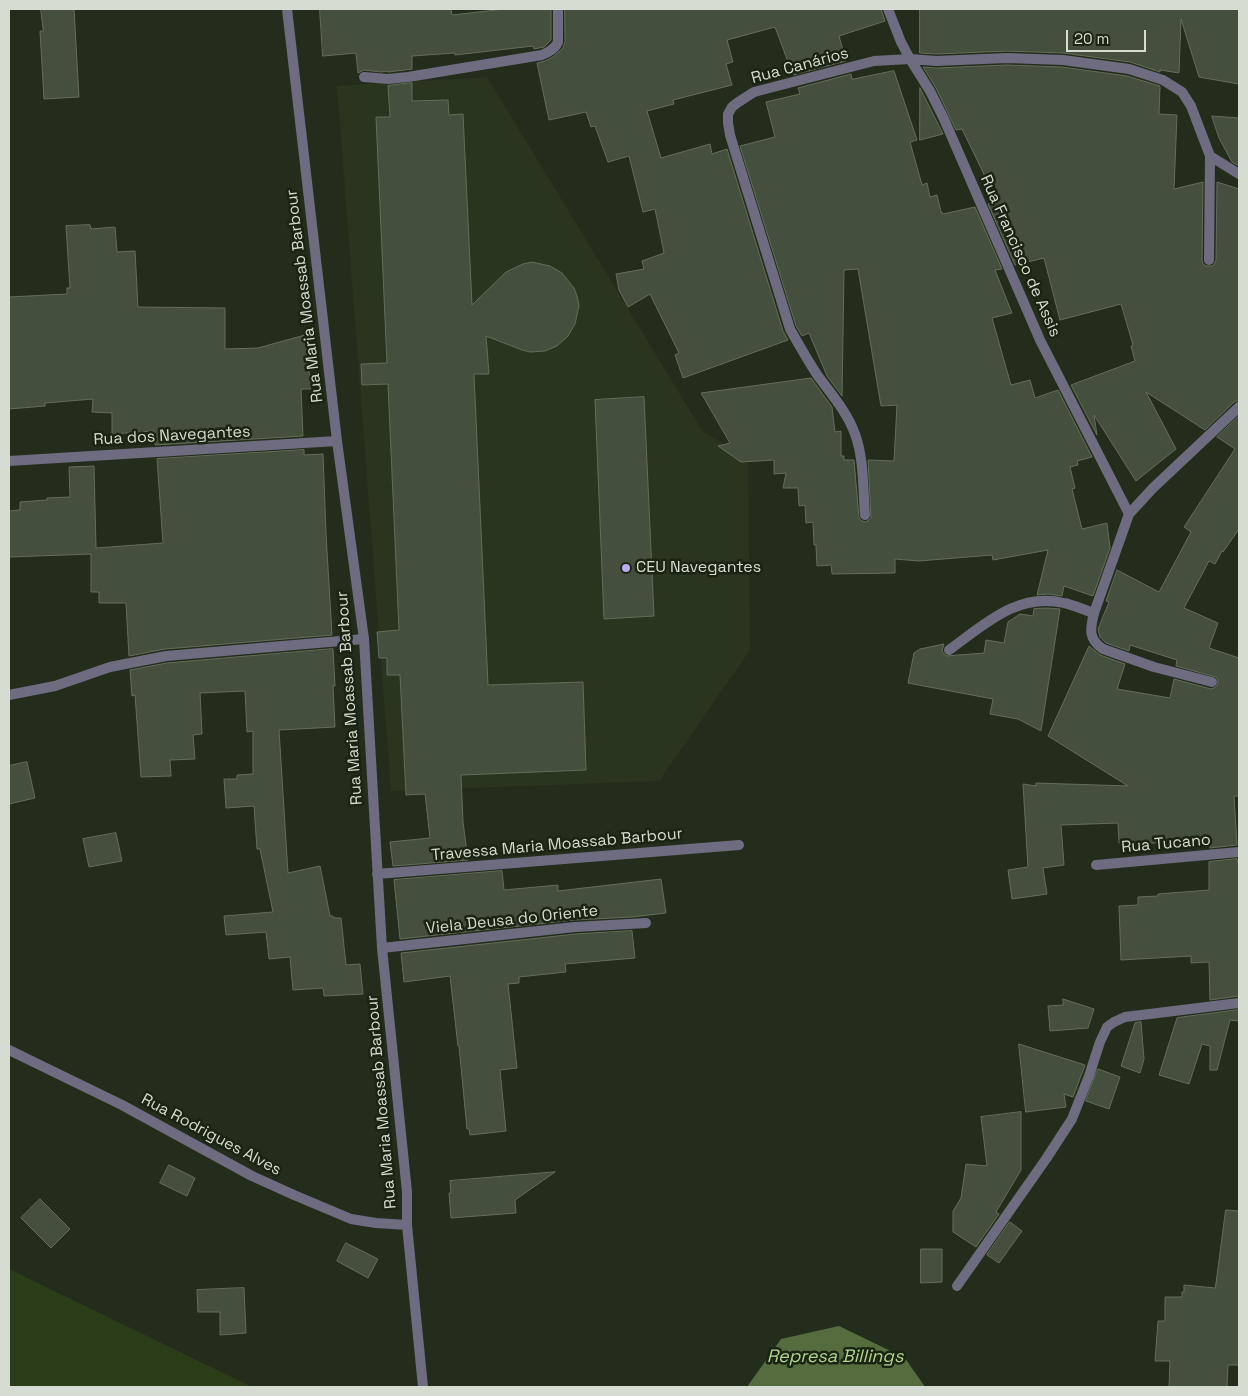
<!DOCTYPE html>
<html>
<head>
<meta charset="utf-8">
<style>
	body { margin:0 }
	#map { position:relative; width:1248px; height:1396px; overflow:hidden; background:#242d1c; font-family:"Space Grotesk",sans-serif }
	canvas { display:block }
	.frame { position:absolute; inset:0; border:10px solid #d6dcd1; pointer-events:none }
	.scale { position:absolute; left:1066px; top:30px; width:80px; height:22px; box-sizing:border-box; border:2px solid #d6dcd1; border-top:0; padding-left:6px; font-size:15px; line-height:18px; white-space:nowrap; color:#d6dcd1; -webkit-text-stroke:4px #1b2413; paint-order:stroke }
</style>
</head>
<body>
<div id="map">
<canvas width="1248" height="1396"></canvas>
<div class="frame"></div>
<div class="scale">20 m</div>
</div>
<script>
const ctx = document.querySelector('canvas').getContext('2d');
ctx.lineJoin = 'round';
function fillPath(path, color) {
  ctx.fillStyle = color;
  ctx.fill(path, 'evenodd');
}
function trace(path, color, width, dash) {
  ctx.strokeStyle = color;
  ctx.lineWidth = width;
  ctx.lineCap = dash ? 'butt' : 'round';
  ctx.setLineDash(dash || []);
  ctx.stroke(path);
}
function drawText(font, color, halo, rows, align = 'center') {
  ctx.font = font + ' "Space Grotesk",sans-serif';
  ctx.lineWidth = 5;
  ctx.setLineDash([]);
  ctx.textBaseline = 'middle';
  ctx.strokeStyle = halo;
  ctx.fillStyle = color;
  for (const [text, x, y, turn = 0] of rows) {
    ctx.save();
    ctx.translate(x, y);
    ctx.rotate((+turn || 0) * Math.PI / 180);
    ctx.textAlign = isNaN(turn) ? turn : align;
    if (halo) ctx.strokeText(text, 0, 0);
    ctx.fillText(text, 0, 0);
    ctx.restore();
  }
}
const built = new Path2D(`
	M487,77L703,432L748,459L750,650L659,781L391,791L337,86Z`);
const green = new Path2D(`
	M9,1269L252,1387H9Z`);
const water = new Path2D(`
	M839,1326L905,1358L925,1387H747L781,1339Z`);
const building = new Path2D(`
	M41,9H74L79,97L44,99L40,31H43Z
	M320,9H451L452,15L505,9H551V40L544,47L534,49L533,46L455,55V53L412,56V69L388,72V71L381,72L364,70L358,73L356,53L323,56Z
	M565,9H881L885,21L839,36L846,61L793,75L775,27L727,40L733,62L726,64L732,85L673,100L674,104L647,111L661,158L710,144L712,154L727,149L783,331L788,340L683,378L675,355L679,353L650,294L628,307L619,290L616,274L644,269L642,261L664,253L655,209L643,212L629,156L608,162L595,126L591,127L586,112L549,120L537,63L545,61L553,57L563,48L565,42Z
	M920,9H1239V84L1199,77L1181,19L1179,73L1160,70V72L1130,62L1063,53L1007,51L936,54L920,53Z
	M1007,65L1062,67L1127,76L1160,86L1159,114L1177,115L1174,189L1203,182L1202,260L1203,264L1206,266H1213L1216,260L1217,182L1239,189V400L1234,402L1205,430L1146,392L1176,449L1136,481L1094,415L1097,435L1071,385L1135,361L1131,346L1133,345L1121,304L1060,320L1044,258L1015,265L988,204L996,202L982,170L962,129L956,130L936,88L923,67L936,68Z
	M894,71L917,140L910,142L922,185L927,183L930,197L937,195L941,212H942L943,214L975,207L1002,269L995,270L1012,313L992,318L1011,385L1030,380L1035,398L1058,390L1092,457L1077,461L1078,465L1070,467L1075,488L1072,489L1082,529L1107,523L1110,548L1093,596L1064,586L1062,596L1048,594L1037,595L1048,550L993,560L992,555L919,561L895,559V573L832,574L831,565L817,566L816,545H814L813,522L806,523L805,505L799,506L798,488H783L786,473L774,474V460L741,462L718,446L730,443L701,393L811,378L832,407L835,432L841,431V456H844V460H854L859,518L862,521L866,522L871,518L868,460L894,461L897,405L881,406L858,269L844,270L842,396L827,376L809,333L802,336L796,326L740,146L775,137L766,102L800,94L798,88L851,74L852,79Z
	M412,83V101L448,100L449,115L463,114L472,305L506,272L523,264L532,262L550,266L562,273L574,288L577,296L579,306L575,324L568,336L557,346L545,351L530,352L522,350L486,336L489,374H474L488,685L583,682L586,770L461,775L463,822L468,860L393,866L390,842L430,838L425,794L406,795L400,675H387V658H379L377,632L399,630L388,384L362,385L361,364L387,363L376,117H390L388,86Z
	M920,88L943,134L920,140Z
	M1212,116L1239,118V166L1232,162L1219,138Z
	M90,225L91,229L115,227L117,252L135,251L138,307L225,308V349L258,348L305,335L311,389H301L303,436L155,445L154,431L112,434V413L92,412L93,399L45,403V406L9,409V297L67,294V288H70L66,226Z
	M644,397L654,616L604,619L595,400Z
	M1239,416V529L1223,552L1222,551L1215,564L1209,561L1184,608L1218,623L1209,648L1239,658V796H1234L1237,845L1210,848V840L1156,843H1119L1118,823L1061,825L1064,865L1043,868L1047,894L1012,899L1008,870L1028,867L1023,784L1036,786V783L1128,786L1048,736L1089,646L1100,655L1125,664L1117,689L1170,698L1174,679L1211,689L1214,688L1218,684V680L1216,677L1176,666L1177,660L1130,645L1129,651L1106,643L1100,637L1098,629L1109,602L1106,601L1117,570L1159,592L1191,532L1184,527L1235,449L1217,437Z
	M304,450V455L323,454L326,534L332,635L165,649L129,656L126,603H99V592H91V554L9,557V511L20,510V502L47,500V498L70,497L69,467L94,466L96,548L163,543L157,459Z
	M1047,608L1060,609L1041,731L1018,719L990,714L993,699L908,683L914,653L920,649L944,644L942,651L946,656L984,653L986,640L1004,643L1008,622L1020,614L1033,616L1034,609Z
	M333,649L335,686H333L335,727L279,730L288,873L320,866L330,916H333V918H341L346,965L360,964L363,994L324,996L323,988L293,990L290,957L269,959L266,932L226,935L224,916L273,912L260,849H257L254,806L226,808L224,779H237V775L253,774V731L247,732L245,691L200,693L202,734L193,735L195,759L170,760L171,776L141,777L135,695L132,696L130,670L167,663Z
	M27,762L35,798L9,804V766Z
	M116,833L122,861L89,867L83,839Z
	M1237,859L1238,863H1239V996L1210,1000L1209,962L1191,963V956L1121,960L1119,906L1138,905V897L1158,896V894L1209,890V862Z
	M502,871L504,890L558,885V891L661,879L666,913L632,917L574,920L400,939L394,880Z
	M632,931L635,958L565,964L566,972L519,977V983L508,984L517,1068L500,1070L506,1131L470,1135L469,1129H467L459,1046H458L450,976L404,982L401,953L576,934Z
	M1063,999L1094,1009L1088,1028L1050,1031L1048,1006L1063,1005Z
	M1239,1010V1021L1230,1020L1217,1070H1210V1046L1202,1044L1189,1084L1159,1075L1177,1018Z
	M1141,1022L1144,1059L1140,1073L1121,1066L1135,1023Z
	M1019,1044L1085,1065L1073,1097L1064,1094L1066,1107L1026,1112Z
	M1098,1069L1120,1077L1109,1109L1086,1101Z
	M1021,1112V1170L996,1212L999,1214L976,1247L953,1232V1211L961,1198L966,1164L987,1166L981,1117Z
	M169,1165L195,1178L187,1196L160,1183Z
	M555,1172L515,1200L516,1213L451,1218L449,1193H451L450,1181Z
	M40,1199L70,1229L51,1248L21,1218Z
	M1226,1210L1239,1211V1365H1228L1227,1387H1169L1170,1361H1155L1158,1321H1165V1297H1182V1292H1184V1285L1215,1288Z
	M1010,1222L1022,1231L999,1263L987,1255Z
	M346,1243L378,1259L368,1278L337,1261Z
	M921,1249H942V1282L921,1283Z
	M244,1288L246,1333L220,1335V1312H198L197,1290Z`);
const lane = new Path2D(`
	M364,77L388,79L408,77L542,55C549,52 555,49 558,42V9
	M949,650C984,625 1017,592 1064,603C1074,605 1084,610 1094,613
	M9,695L55,686L110,667L166,656L364,639
	M382,948L575,927L646,923`);
const street = new Path2D(`
	M287,9L337,441L364,639L382,948L407,1192V1225L423,1387
	M888,9L901,42L910,59L930,91L944,119L1040,340L1129,514
	M1209,260L1210,156
	M9,461L337,441
	M865,515C863,490 864,458 855,434C847,412 832,395 818,376C808,361 799,345 790,329L730,135L728,123V114L732,107L737,103L754,92L874,61L910,59L936,61L1007,58L1063,60L1129,69L1163,80L1182,92L1191,106L1210,156L1239,174
	M1212,682L1154,667L1103,649C1088,639 1090,629 1094,613L1129,514L1153,488L1239,407
	M1096,865L1239,852
	M377,874L739,845
	M9,1050L122,1105L252,1176L294,1195L351,1219L376,1223L407,1225
	M957,1286L1046,1159L1072,1119L1089,1076L1100,1042L1107,1027L1114,1022L1125,1017L1239,1003`);
const markers = [
	[626,568,5,"#b9abf7"]
];
const streetNames = [
	["Rua Canários",800,66,-15],
	["Rua Francisco de Assis",1020,256,66],
	["Rua Maria Moassab Barbour",305,296,-97],
	["Rua dos Navegantes",172,436,-3],
	["Rua Maria Moassab Barbour",350,698,-94],
	["Rua Tucano",1166,844,-5],
	["Travessa Maria Moassab Barbour",557,845,-5],
	["Viela Deusa do Oriente",512,920,-6],
	["Rua Maria Moassab Barbour",382,1102,-95],
	["Rua Rodrigues Alves",211,1135,28]
];
const poiNames = [
	["CEU Navegantes",636,568]
];
const waterNames = [
	["Represa Billings",835,1357]
];
fillPath(built, '#29351e');
fillPath(green, '#2b3c19');
fillPath(water, '#556c3f');
fillPath(building, '#454f3d');
trace(building, '#636e5a', 1);
trace(lane, '#6f6c81', 10);
trace(street, '#6f6c81', 10);
for (const [x, y, r, color] of markers) {
  const dot = new Path2D();
  dot.arc(x, y, r, 0, 2 * Math.PI);
  ctx.fillStyle = color;
  ctx.fill(dot);
  trace(dot, '#1b2413', 2);
}
drawText('16px', '#d6dcd1', '#1b2413', streetNames);
drawText('16px', '#d6dcd1', '#1b2413', poiNames, 'left');
drawText('italic 18px', '#b0d48e', '#1b2413', waterNames);
</script>
</body>
</html>
